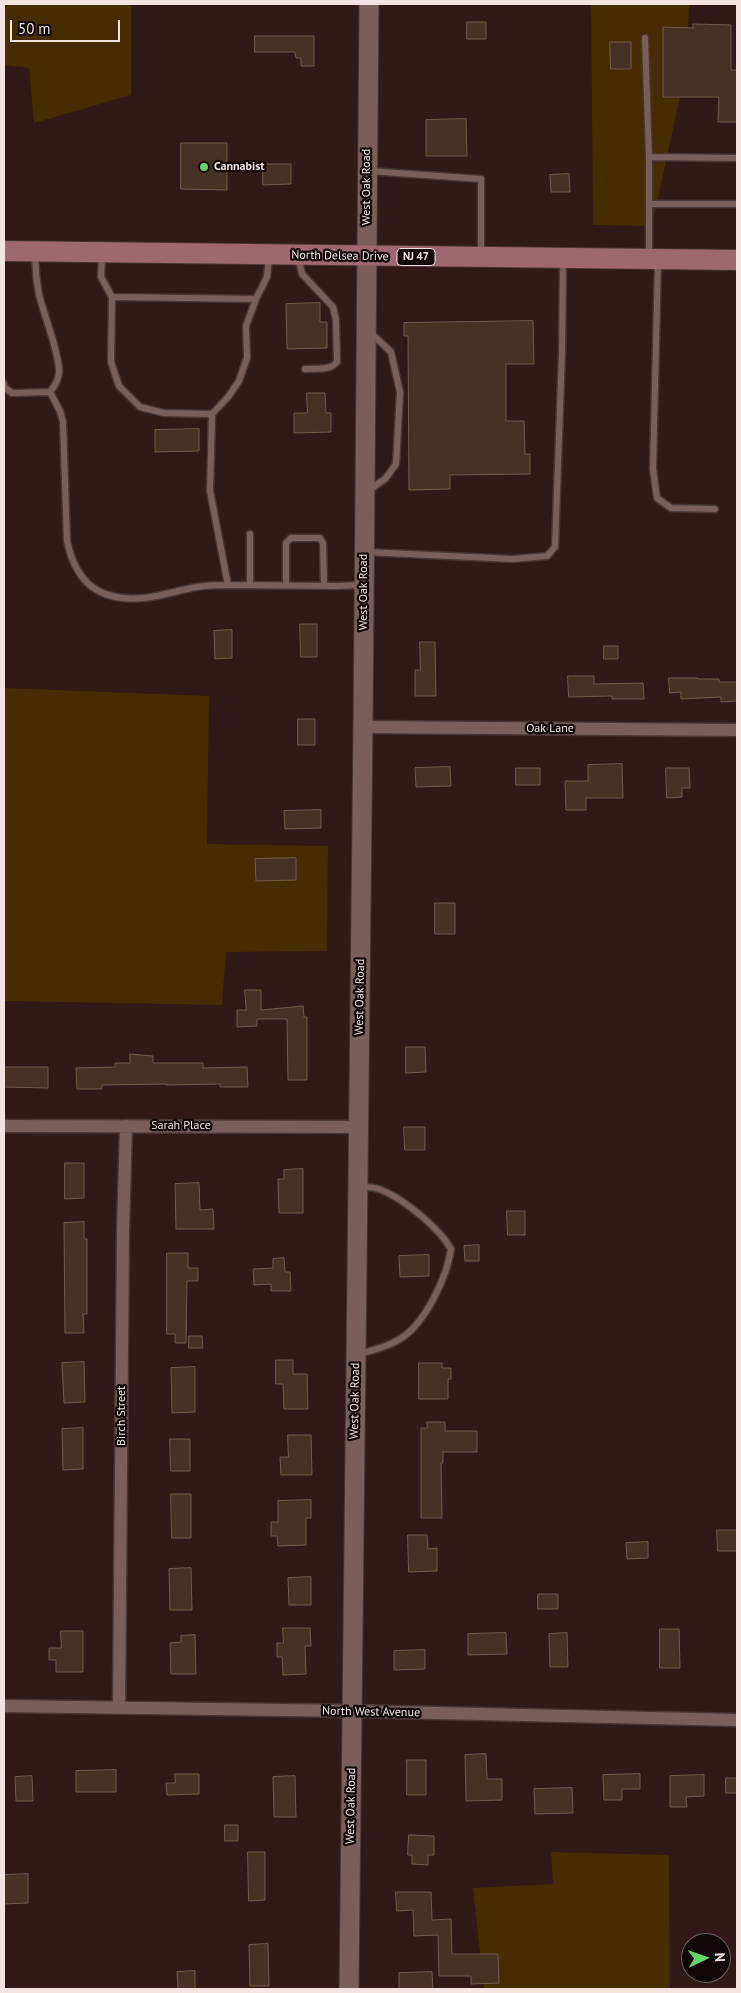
<!DOCTYPE html>
<html>
<head>
<meta charset="utf-8">
<style>
	body { margin:0 }
	#map { position:relative; width:741px; height:1993px; overflow:hidden; background:#301916; font-family:"PT Sans",sans-serif }
	canvas { display:block }
	.frame { position:absolute; inset:0; border:5px solid #f4e3e0; pointer-events:none }
	.north { position:absolute; left:681px; top:1933px; width:50px; height:50px; box-sizing:border-box; background:#110706; border:1px solid #6c5f5d; border-radius:50%; rotate:87deg; font-size:14px; font-weight:700; line-height:20px; text-align:center; color:#f4e3e0 }
	.north::after { content:''; display:block; margin:auto; width:18px; height:22px; background:#66d467; clip-path:polygon(50% 0,100% 100%,50% 72%,0 100%) }
	.scale { position:absolute; left:10px; top:20px; width:110px; height:22px; box-sizing:border-box; border:2px solid #f4e3e0; border-top:0; padding-left:6px; font-size:15px; line-height:18px; white-space:nowrap; color:#f4e3e0; -webkit-text-stroke:4px #110706; paint-order:stroke }
</style>
</head>
<body>
<div id="map">
<canvas width="741" height="1993"></canvas>
<div class="frame"></div>
<div class="north">N</div>
<div class="scale">50 m</div>
</div>
<script>
const ctx = document.querySelector('canvas').getContext('2d');
ctx.lineJoin = 'round';
function fillPath(path, color) {
  ctx.fillStyle = color;
  ctx.fill(path, 'evenodd');
}
function trace(path, color, width, dash) {
  ctx.strokeStyle = color;
  ctx.lineWidth = width;
  ctx.lineCap = dash ? 'butt' : 'round';
  ctx.setLineDash(dash || []);
  ctx.stroke(path);
}
function drawText(font, color, halo, rows, align = 'center') {
  ctx.font = font + ' "PT Sans",sans-serif';
  ctx.lineWidth = 4.5;
  ctx.setLineDash([]);
  ctx.textBaseline = 'middle';
  ctx.strokeStyle = halo;
  ctx.fillStyle = color;
  for (const [text, x, y, turn = 0] of rows) {
    ctx.save();
    ctx.translate(x, y);
    ctx.rotate((+turn || 0) * Math.PI / 180);
    ctx.textAlign = isNaN(turn) ? turn : align;
    if (halo) ctx.strokeText(text, 0, 0);
    ctx.fillText(text, 0, 0);
    ctx.restore();
  }
}
const green = new Path2D(`
	M4,4H131V95L34,123L29,68L4,65Z
	M591,4H689L687,64L652,226L593,225Z
	M4,688L209,696L207,844L328,846L327,951L226,952L222,1005L4,1001Z
	M551,1852L669,1855L670,1989H484L473,1888L553,1884Z`);
const building = new Path2D(`
	M467,22H486V39H467Z
	M693,24L731,25V70H737V122H718L719,97H663V27L693,28Z
	M255,36H314V66H301V58H296L295,52H255Z
	M610,42H631V69H611Z
	M466,119L467,156H426V120Z
	M181,143H227V190L181,189Z
	M263,164H291V184L263,185Z
	M569,174L570,192H551L550,175Z
	M320,303V322H327V348L287,349L286,304Z
	M533,321L534,364H506V421H524L525,454H530V474L450,475V489L409,490L408,336H404V323Z
	M307,393H325L326,413H331V432L294,433V413H307Z
	M199,429V451L155,452V430Z
	M300,624H317V657H301Z
	M232,630V658L215,659L214,631Z
	M420,642H435L436,696H415V670H420Z
	M604,646H618V659H604Z
	M568,676H594V684L643,683L644,699H612V696L569,697Z
	M669,678H698V679H719V682H737V701L721,702V697L681,699V692L670,693Z
	M298,719H315V745H298Z
	M622,764L623,798H586V810H566L565,781H588V765Z
	M450,767L451,786L416,787L415,768Z
	M516,768H540V785H516Z
	M666,768H689L690,788H682V797L667,798Z
	M321,810V828L285,829L284,811Z
	M296,858V880L256,881L255,859Z
	M435,903H455V934H435Z
	M245,990H261V1010L303,1006L304,1017H307V1080H288L287,1019H257V1026L237,1027V1010H246Z
	M406,1047H425L426,1072L406,1073Z
	M130,1054L153,1056V1063H203V1068L247,1067L248,1087H220V1084L166,1085V1084L102,1085V1089H77L76,1068L115,1067V1063H130Z
	M4,1067H48V1088L4,1087Z
	M404,1127H425V1150H405Z
	M65,1163H84V1198L65,1199Z
	M303,1169V1213H279L278,1179H284V1170Z
	M199,1183L200,1210L213,1209L214,1229H176L175,1184Z
	M507,1211H525V1235H508Z
	M84,1222V1239H87V1314H83L84,1333H65L64,1223Z
	M479,1245V1261H465L464,1246Z
	M167,1253H188V1268H198V1281H187L186,1343H175V1334H167Z
	M429,1255V1276L400,1277L399,1256Z
	M284,1258L285,1272H290L291,1291H271V1284L254,1285L253,1269L273,1268V1259Z
	M189,1336H202L203,1348H189Z
	M276,1360H293V1374H307L308,1409H284L283,1384H276Z
	M84,1362L85,1402L64,1403L62,1363Z
	M419,1363H442V1368H451V1379H448V1399H419Z
	M195,1367V1412L172,1413L171,1368Z
	M427,1422H445V1431H477V1452H443V1463H441L442,1518H421V1428H427Z
	M83,1428V1469L63,1470L62,1429Z
	M288,1435H311L312,1475H281L280,1457H288Z
	M170,1439H190V1471H171Z
	M171,1494H191V1538H172Z
	M311,1500V1518H306V1545L278,1546L277,1536H271V1522H278V1501Z
	M717,1530H737V1551H718Z
	M408,1535H427L428,1549L437,1548V1571L409,1572Z
	M648,1542V1558L627,1559L626,1543Z
	M191,1568L192,1610H170L169,1569Z
	M311,1577V1605H289L288,1578Z
	M538,1594H558V1609H538Z
	M283,1628H310L311,1646H305L306,1674L283,1675L282,1657H277V1643H283Z
	M660,1629H679L680,1668H660Z
	M61,1631H83V1672H56V1660H49V1648H61Z
	M506,1633L507,1654L468,1655V1634Z
	M567,1633L568,1667H550L549,1634Z
	M195,1635L196,1674H171L170,1643L181,1642V1636Z
	M425,1650V1669L394,1670V1651Z
	M486,1754L487,1779H502V1800L466,1801L465,1755Z
	M407,1760H426V1795H407Z
	M116,1770V1792H76V1771Z
	M175,1774H199V1794L167,1795L166,1783H175Z
	M640,1774V1789H622V1800H604L603,1775Z
	M704,1775V1796L686,1797L687,1807H670V1776Z
	M32,1776L33,1801H16L15,1777Z
	M295,1776L296,1817H274L273,1777Z
	M726,1778H737V1793H726Z
	M572,1788L573,1813L535,1814L534,1789Z
	M225,1825H238V1841H225Z
	M409,1835L434,1836V1855H428V1865L412,1864V1855H408Z
	M248,1852H265V1900L249,1901Z
	M28,1874V1903L4,1904V1875Z
	M396,1892H431L432,1920L451,1919L452,1954H498L499,1983L471,1984V1976H439L438,1935L414,1936L413,1910L397,1911Z
	M268,1944L269,1986H250L249,1945Z
	M195,1971V1989H178L177,1972Z
	M432,1972L433,1989H399V1973Z`);
const lane = new Path2D(`
	M645,38L649,158
	M369,171L481,179V254
	M649,204H737
	M102,254L101,277L112,297L111,362L119,386L140,407L164,413L212,414L228,397L239,381L247,358L246,326L256,299L267,277L269,258
	M649,256V157L737,158
	M298,257L302,274L333,307L336,320L337,362C330,371 316,368 305,369
	M658,261L653,469L657,498L671,508L715,509
	M112,297L256,299
	M4,384V387L12,393L50,392C55,386 59,379 59,371C59,353 46,320 41,302C36,287 36,271 35,255
	M50,392L60,411L63,422L67,541C76,583 99,602 144,598C162,596 179,590 197,587C207,585 218,585 228,585
	M212,414L210,491L228,585L337,586L361,585
	M368,491L386,478L396,464L400,392L391,352L371,333
	M250,534V585
	M366,552L513,559L547,556L555,547L562,353L563,261
	M286,585V543L291,538H320L323,543L324,586
	M359,1354C374,1350 390,1346 403,1337C426,1321 447,1277 451,1249C440,1229 407,1202 386,1192C377,1187 369,1187 359,1187`);
const street = new Path2D(`
	M363,727L737,730
	M4,1126L359,1127
	M4,1706L352,1711L737,1720
	M119,1707L123,1231L126,1126`);
const secondary = new Path2D(`
	M349,1989L363,727L369,4`);
const primary = new Path2D(`
	M4,251L737,260`);
const markers = [
	[204,167,5,"#66d467"]
];
const shields = [
	[416,257,38]
];
const shieldNames = [
	["NJ 47",416,257]
];
const poiNames = [
	["Cannabist",214,167]
];
const streetNames = [
	["West Oak Road",367,187,-90],
	["North Delsea Drive",340,256,1],
	["West Oak Road",364,592,-90],
	["Oak Lane",550,729],
	["West Oak Road",360,997,-89],
	["Sarah Place",181,1126],
	["West Oak Road",355,1401,-89],
	["Birch Street",122,1416,-90],
	["North West Avenue",371,1712,1],
	["West Oak Road",351,1806,-89]
];
fillPath(green, '#462c01');
fillPath(building, '#463124');
trace(building, '#725b4d', 1);
trace(lane, '#483534', 9);
trace(street, '#483534', 15);
trace(secondary, '#483534', 21);
trace(primary, '#483534', 22);
trace(lane, '#795e59', 6);
trace(street, '#795e59', 12);
trace(secondary, '#795e59', 19);
trace(primary, '#9e6870', 20);
for (const [x, y, r, color] of markers) {
  const dot = new Path2D();
  dot.arc(x, y, r, 0, 2 * Math.PI);
  ctx.fillStyle = color;
  ctx.fill(dot);
  trace(dot, '#110706', 2);
}
for (const [x, y, w] of shields) {
  const box = new Path2D();
  box.roundRect(x - w / 2, y - 8.5, w, 17, 4);
  ctx.fillStyle = '#110706';
  ctx.fill(box);
  trace(box, '#f4e3e0', 1);
}
drawText('bold 11px', '#f4e3e0', null, shieldNames);
drawText('bold 12px', '#f4e3e0', '#110706', poiNames, 'left');
drawText('12px', '#f4e3e0', '#110706', streetNames);
</script>
</body>
</html>
